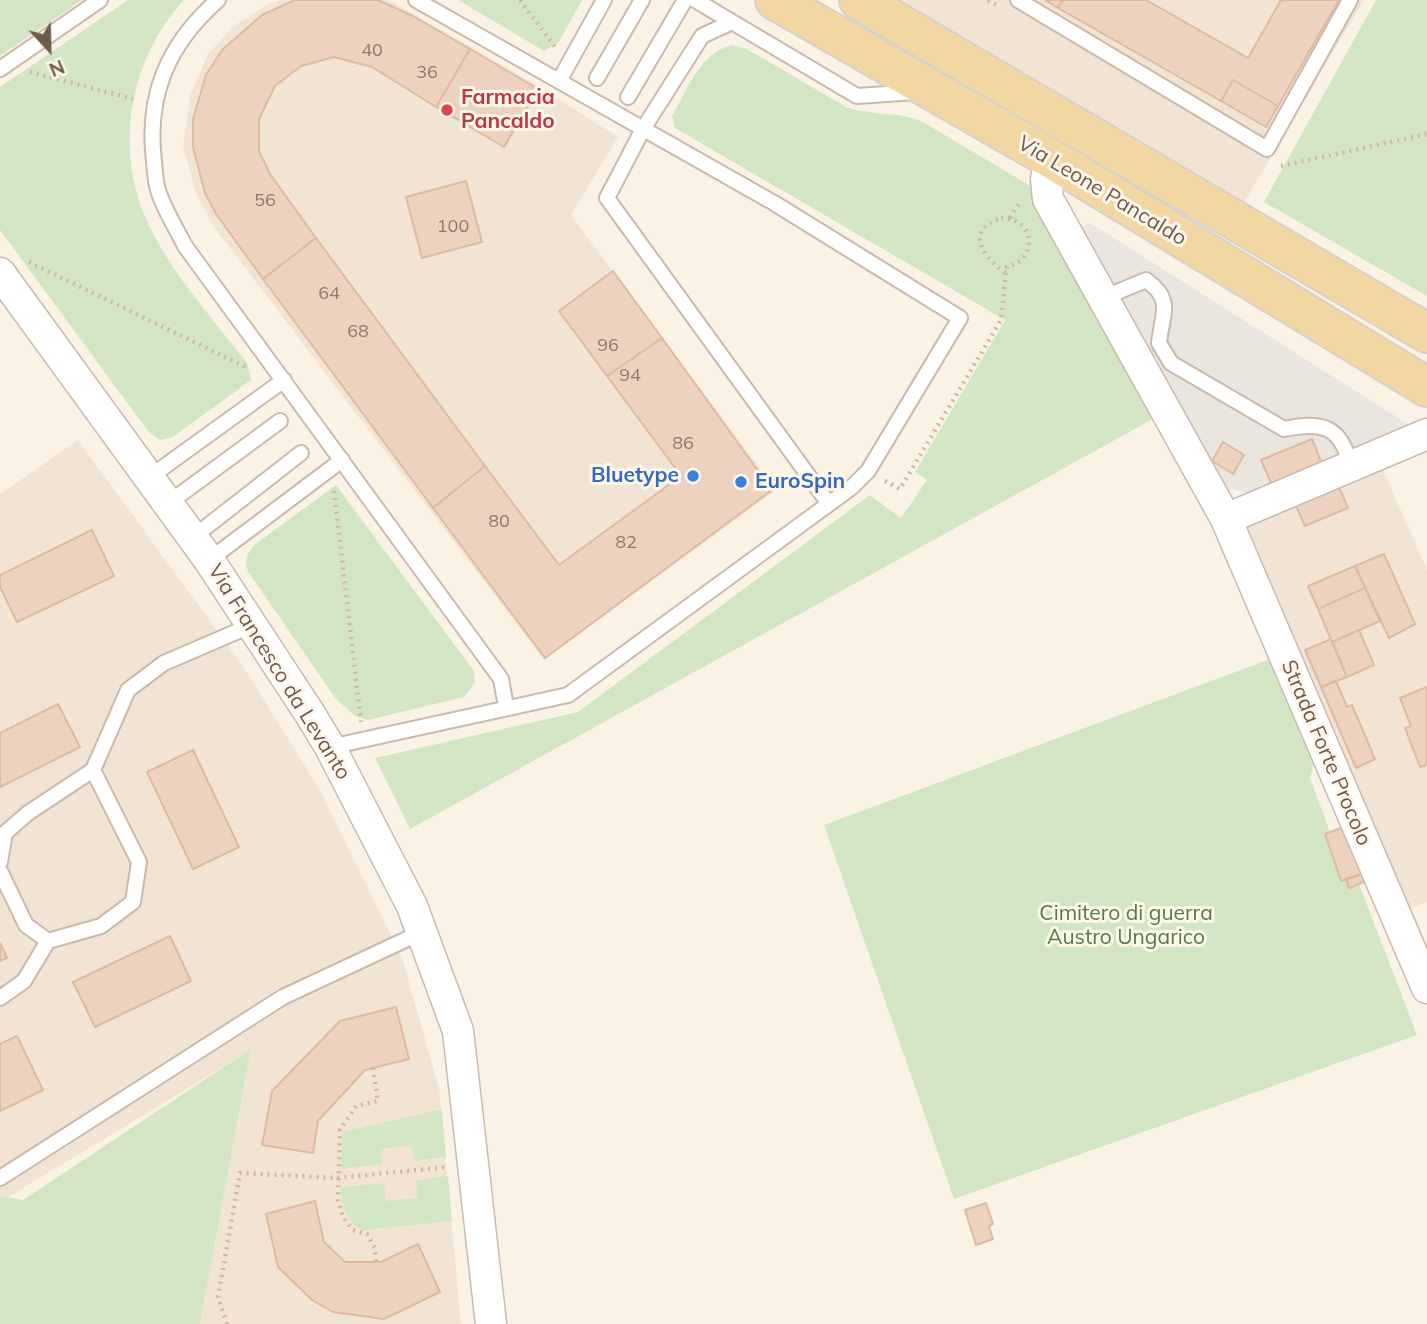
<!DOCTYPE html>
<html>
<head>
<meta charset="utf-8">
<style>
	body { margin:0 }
	#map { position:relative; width:1427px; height:1324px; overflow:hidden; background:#faf2e5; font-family:Mulish,sans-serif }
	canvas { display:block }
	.north { position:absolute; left:14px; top:14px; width:70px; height:70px; -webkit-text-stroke:5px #fdf6eb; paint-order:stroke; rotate:158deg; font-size:19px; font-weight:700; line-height:28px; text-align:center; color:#715a4c }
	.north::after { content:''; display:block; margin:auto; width:24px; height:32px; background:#715a4c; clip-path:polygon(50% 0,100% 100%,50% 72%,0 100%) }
</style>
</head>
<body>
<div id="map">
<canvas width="1427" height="1324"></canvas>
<div class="north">N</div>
</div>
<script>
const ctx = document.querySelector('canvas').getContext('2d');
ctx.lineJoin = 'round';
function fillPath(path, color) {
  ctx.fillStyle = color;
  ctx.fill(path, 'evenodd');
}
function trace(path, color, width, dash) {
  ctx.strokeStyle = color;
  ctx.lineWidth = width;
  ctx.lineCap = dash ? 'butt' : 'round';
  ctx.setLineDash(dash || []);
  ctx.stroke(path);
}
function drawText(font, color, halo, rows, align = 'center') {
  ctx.font = font + ' Mulish,sans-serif';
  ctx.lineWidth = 6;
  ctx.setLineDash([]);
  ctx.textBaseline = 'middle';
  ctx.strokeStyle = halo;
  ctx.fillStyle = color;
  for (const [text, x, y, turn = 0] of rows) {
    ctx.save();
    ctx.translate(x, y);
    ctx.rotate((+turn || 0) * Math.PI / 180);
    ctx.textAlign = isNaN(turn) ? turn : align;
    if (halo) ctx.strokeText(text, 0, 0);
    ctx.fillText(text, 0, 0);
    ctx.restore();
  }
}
const residential = new Path2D(`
	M282,0H389L542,88L618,137L571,215L776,490L544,660L214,227L195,191L183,145L191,93L208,54L234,26L268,4Z
	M897,0H1364L1243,204Z
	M78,440L245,669L321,792L402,958L439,1088L461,1324H200L251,1050L0,1202V494Z
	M1381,465L1427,570V902L1410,908L1241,522Z`);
const industrial = new Path2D(`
	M1090,223L1411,426L1261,496L1227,488L1205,466L1075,230Z`);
const green = new Path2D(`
	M0,0H82L0,56Z
	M128,0H184C131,58 115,141 144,214C166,268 212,317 247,363L251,380L173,437L160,440L148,431L0,230V87Z
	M458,0H582L559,42L544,51Z
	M1376,0H1427V296L1264,202Z
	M733,45L747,49L846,107C871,116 897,111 921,121L1029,185L1051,214L1162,414L410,829L375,758L578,712L870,495L901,518L927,480L915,472L1005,320L675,128L672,116C688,89 699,53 733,45Z
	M336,485L474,671L475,682L464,697L368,720L355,716L336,699L249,573C243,560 247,553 257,543Z
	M1281,655L1317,750L1310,778L1330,832L1325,834L1342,881L1346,879L1349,888L1359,884L1417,1035L954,1199L824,825Z
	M251,1049L200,1324H0V1196L23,1200Z
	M442,1109L446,1157L414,1161L412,1145L381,1149L382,1164L341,1169L343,1132Z
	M448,1176L452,1221L363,1230C344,1222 343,1205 341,1187L384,1183L386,1201L417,1198L416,1180Z`);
const building = new Path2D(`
	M295,0H378L411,15L470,49L436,107L372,67L334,57L301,66L275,86L259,119V151L270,174L316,238L263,279L216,214L205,193L193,147V119L206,75L222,50L262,15Z
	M1045,0H1063L1058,8Z
	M1063,0H1146L1248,58L1281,0H1339L1278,106L1233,80L1221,101L1058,8Z
	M470,49L538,89L504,147L436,107Z
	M1233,80L1278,106L1266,127L1221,101Z
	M466,181L482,242L422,258L406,197Z
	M316,238L485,466L433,508L263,279Z
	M613,271L662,338L607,376L559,311Z
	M662,338L772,490L545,658L433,508L485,466L559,565L681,476L607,376Z
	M1312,439L1325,471L1275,492L1261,460Z
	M1223,442L1244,455L1233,474L1212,461Z
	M1339,487L1348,508L1305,526L1296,506Z
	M92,530L114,576L17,622L0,587V575Z
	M1384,554L1415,624L1389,638L1355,566Z
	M1355,566L1365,588L1318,609L1308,586Z
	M1365,588L1380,621L1332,642L1318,609Z
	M1359,630L1374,665L1347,677L1332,642Z
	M1331,639L1347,677L1321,687L1305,650Z
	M1336,681L1347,707L1352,705L1375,759L1356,768L1321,687Z
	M1427,687V765L1420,767L1405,728L1411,726L1400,698Z
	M58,704L80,747L0,787V733Z
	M193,750L239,847L193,869L147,772Z
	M1349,825L1365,873L1341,881L1325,834Z
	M1361,874L1364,882L1349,888L1346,879Z
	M170,936L191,981L95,1027L73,982Z
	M0,943L7,958L0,961Z
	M396,1007L409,1059L365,1070L318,1121L313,1153L262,1145L272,1091L340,1021Z
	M17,1036L43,1090L0,1111V1044Z
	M315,1201L324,1242L345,1262H381L418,1244L440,1292L384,1319L333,1312L312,1300L278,1267L266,1214Z
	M986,1203L993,1224L989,1226L993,1239L976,1245L965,1210Z`);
const path = new Path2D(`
	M520,0L555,47
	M988,0L998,6
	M30,72L137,100
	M1281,166L1427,134
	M1001,218C1035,217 1039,260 1007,267L1006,273C984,258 963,231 1001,218Z
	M1010,218L1021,201
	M29,262L248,368
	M885,481L900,489L1001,320L1006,273
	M334,491L361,722
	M373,1068L378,1101L356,1106L340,1130L338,1200L343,1217L353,1230L367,1234L375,1248L376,1262
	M227,1324L218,1297L240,1173L337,1178L447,1167`);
const service = new Path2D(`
	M218,0C168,44 146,95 154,161C155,171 155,183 159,193C165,211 176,228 185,246L501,679L506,707
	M695,0L857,96L916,92
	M1018,0L1267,149L1350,0
	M732,22L702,36L643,129L607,198L829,504
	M0,69L100,0
	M597,78L642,0
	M559,81L604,0
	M628,97L685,0
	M1103,298L1146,280C1174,300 1162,313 1159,343L1171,363L1284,429C1323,421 1341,426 1351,467
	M147,479L284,380
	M166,505L280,421
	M192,538L301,453
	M209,560L342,460
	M330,747L568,695L852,487L868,471L960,318L774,203L416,0
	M0,862L5,833L28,813L93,770L128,690L164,663L250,626
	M0,871L26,925L48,941L101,926L133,902L139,862L93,770
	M0,998L24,981L48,941
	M0,1178L283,997L422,932`);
const minor = new Path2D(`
	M1050,158L1046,179L1048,199L1226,519L1427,988
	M0,273L209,560L310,714L330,747L412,906L458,1031L491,1324
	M1226,519L1427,434`);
const primary = new Path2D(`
	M775,0L1050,158L1427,387
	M859,0L1427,333`);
const markers = [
	[447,110,7,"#e0444e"],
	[693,476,7,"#3f7fe0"],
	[741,482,7,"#3f7fe0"]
];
const numberNames = [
	["40",372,51],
	["36",427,73],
	["56",265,201],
	["100",453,227],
	["64",329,294],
	["68",358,332],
	["96",608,346],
	["94",630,376],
	["86",683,444],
	["80",499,522],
	["82",626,543]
];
const healthNames = [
	["Farmacia",461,98],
	["Pancaldo",461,122]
];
const streetNames = [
	["Via Leone Pancaldo",1102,191,31],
	["Via Francesco da Levanto",279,672,58],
	["Strada Forte Procolo",1326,753,67]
];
const shopNames = [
	["Bluetype",679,476],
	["EuroSpin",755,482,"left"]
];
const parkNames = [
	["Cimitero di guerra",1126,914],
	["Austro Ungarico",1126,938]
];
fillPath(residential, '#f1e4d4');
fillPath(industrial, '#eae5df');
fillPath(green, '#d2e6c5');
fillPath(building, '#edd2bf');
trace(building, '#debaa1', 2);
trace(service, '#cbbaac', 18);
trace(minor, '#cbbaac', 33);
trace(primary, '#d7d1cd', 42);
trace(path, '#d2b6a2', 4.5, [2, 5]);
trace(service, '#fff', 14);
trace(minor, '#fff', 30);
trace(primary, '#f3d7a3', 38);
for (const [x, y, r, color] of markers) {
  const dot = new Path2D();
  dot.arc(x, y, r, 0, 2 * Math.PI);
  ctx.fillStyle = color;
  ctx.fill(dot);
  trace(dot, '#fdf6eb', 2.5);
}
drawText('18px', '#907869', null, numberNames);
drawText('bold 21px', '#be3a42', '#fdf6eb', healthNames, 'left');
drawText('21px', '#715a4c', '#fdf6eb', streetNames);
drawText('bold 21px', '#366cbe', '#fdf6eb', shopNames, 'right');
drawText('21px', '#567b48', '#fdf6eb', parkNames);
</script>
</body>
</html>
